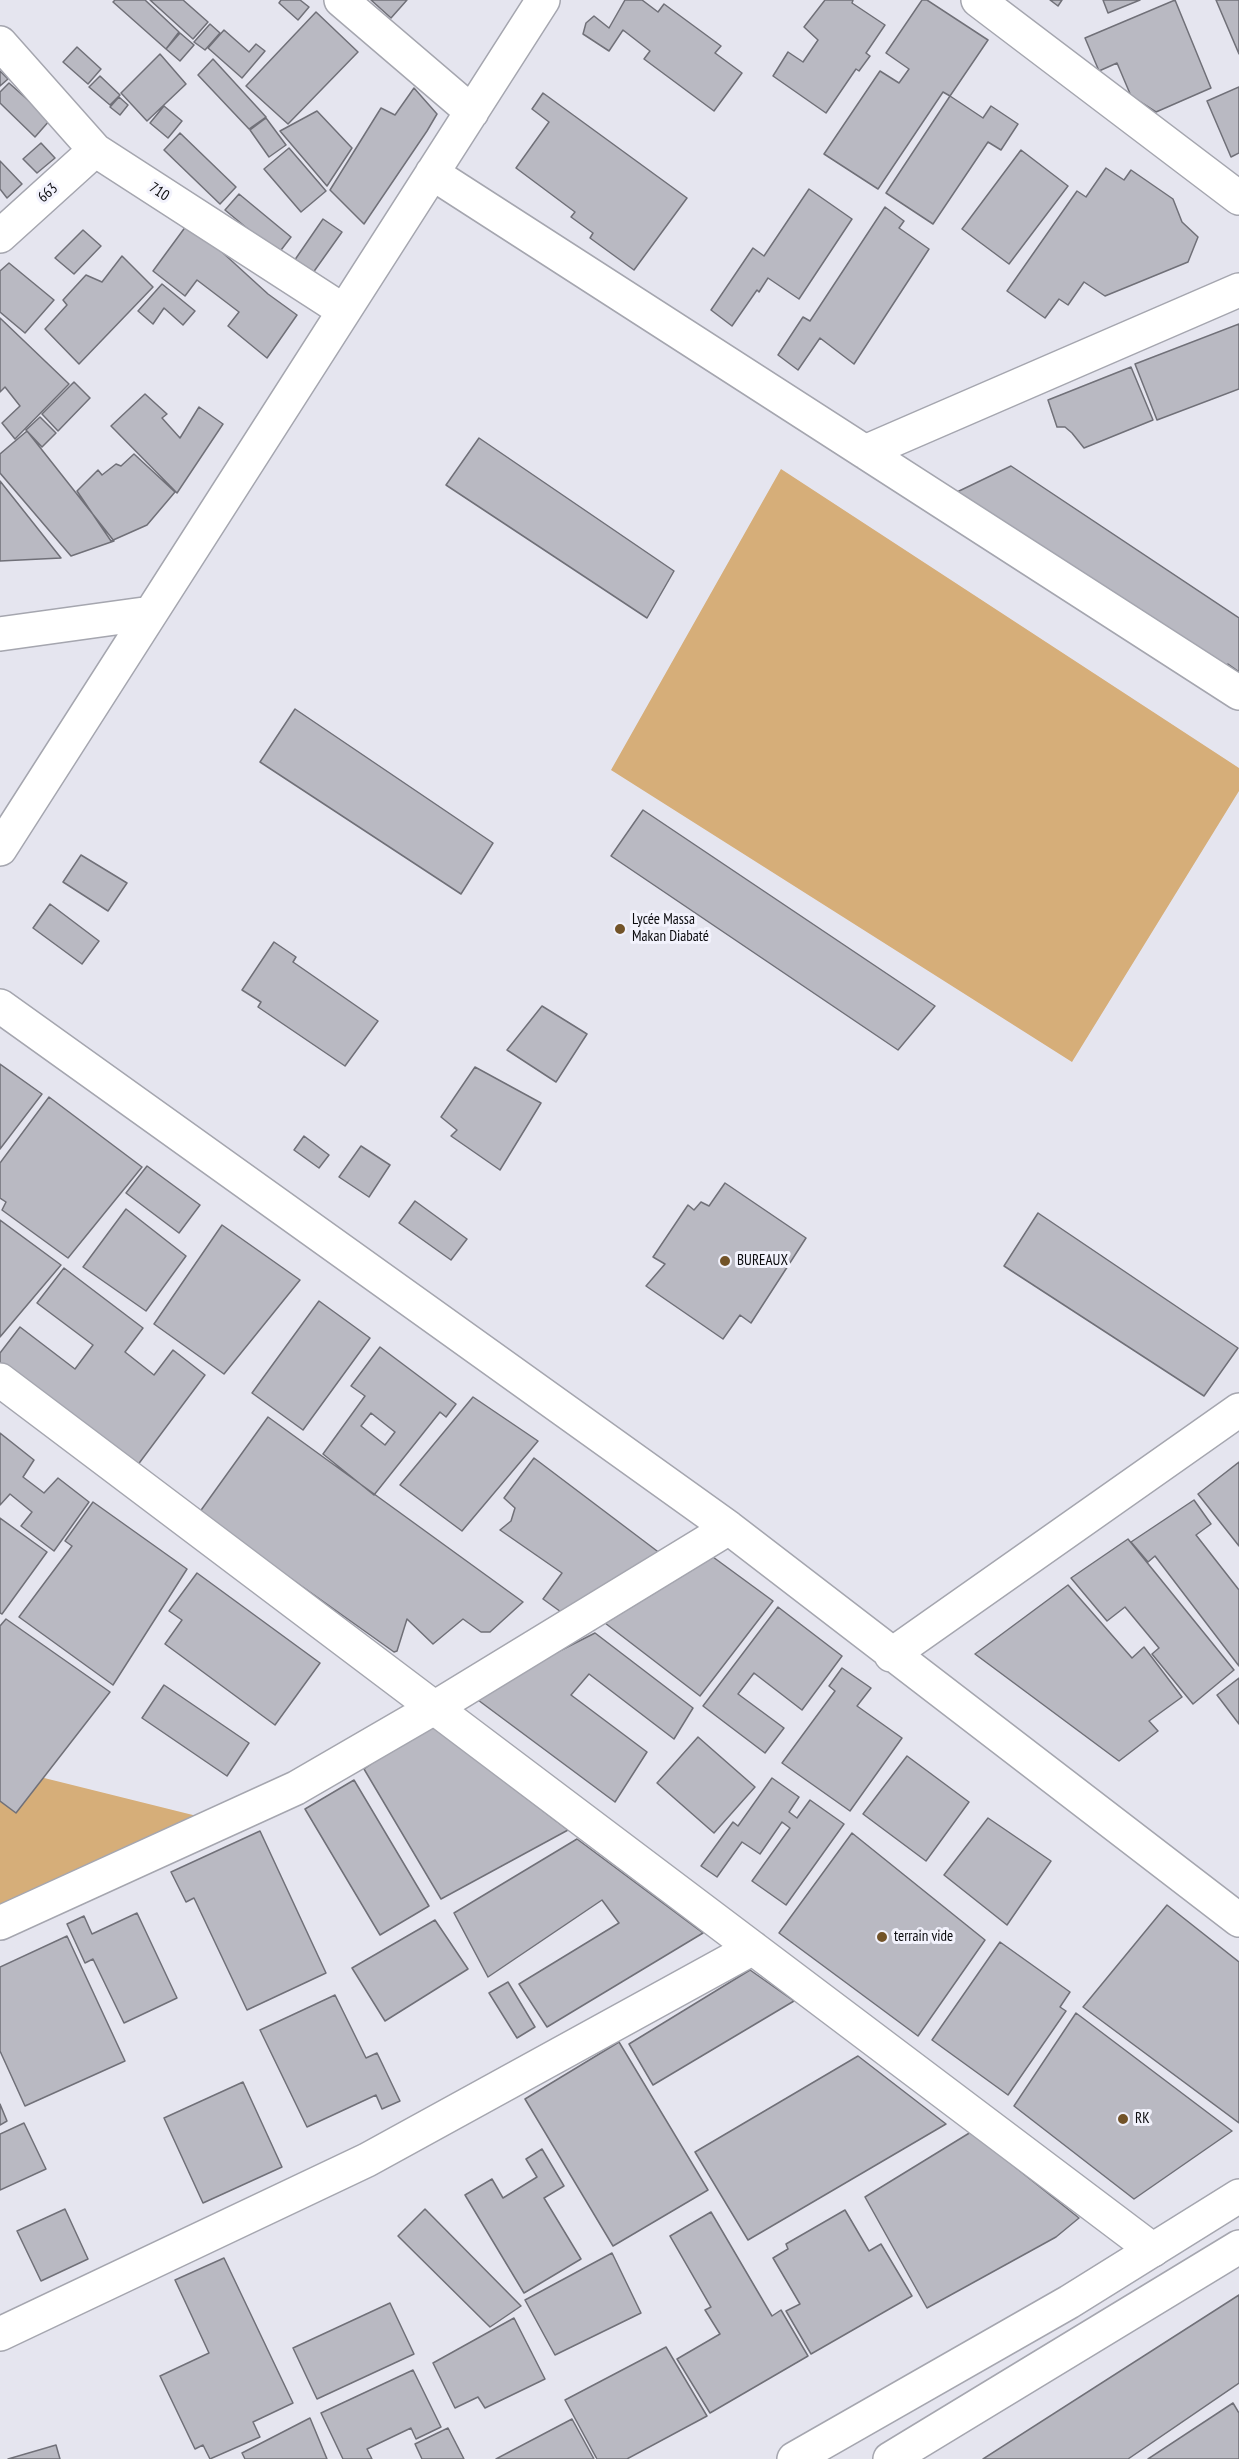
<!DOCTYPE html>
<html>
<head>
<meta charset="utf-8">
<style>
	body { margin:0 }
	canvas { display:block; background:#e5e5ef }
</style>
</head>
<body>
<canvas width="1239" height="2459"></canvas>
<script>
const ctx = document.querySelector('canvas').getContext('2d');
ctx.lineJoin = 'round';
function fillPath(path, color) {
  ctx.fillStyle = color;
  ctx.fill(path, 'evenodd');
}
function trace(path, color, width, dash) {
  ctx.strokeStyle = color;
  ctx.lineWidth = width;
  ctx.lineCap = dash ? 'butt' : 'round';
  ctx.setLineDash(dash || []);
  ctx.stroke(path);
}
function drawText(font, color, halo, rows, align = 'center') {
  ctx.font = font + ' "PT Sans Narrow",sans-serif';
  ctx.lineWidth = 6;
  ctx.setLineDash([]);
  ctx.textBaseline = 'middle';
  ctx.strokeStyle = halo;
  ctx.fillStyle = color;
  for (const [text, x, y, turn = 0] of rows) {
    ctx.save();
    ctx.translate(x, y);
    ctx.rotate((+turn || 0) * Math.PI / 180);
    ctx.textAlign = isNaN(turn) ? turn : align;
    if (halo) ctx.strokeText(text, 0, 0);
    ctx.fillText(text, 0, 0);
    ctx.restore();
  }
}
const green = new Path2D(`
	M781,469L1239,768V791L1072,1062L611,770Z
	M0,1767L221,1822L0,1922Z`);
const building = new Path2D(`
	M115,0H145L179,32L166,49L113,2Z
	M150,0H183L208,22L193,39Z
	M281,0H300L309,7L298,20L279,3Z
	M371,0H407L391,18Z
	M625,0H642L658,12L664,4L721,46L715,53L742,73L714,111L644,59L650,51L623,30L609,51L583,34L586,23L594,16L609,28Z
	M825,0H853L852,3L885,25L866,53L870,56L859,71L856,69L826,113L773,76L788,52L803,62L818,40L804,27Z
	M922,0H927L988,40L950,96L943,92L878,189L824,154L880,71L899,83L909,69L886,53Z
	M1050,0H1062L1058,6Z
	M1103,0H1140L1108,13Z
	M1175,0L1211,88L1156,112L1131,96L1117,63L1099,71L1085,38Z
	M1216,0H1239V54Z
	M316,12L358,52L288,124L246,86Z
	M210,24L220,33L205,50L194,42Z
	M224,30L249,52L256,44L265,51L242,78L208,48Z
	M180,33L194,45L180,61L166,49Z
	M77,47L101,69L88,84L63,62Z
	M160,54L186,84L147,121L121,93Z
	M213,59L266,117L249,129L198,75Z
	M0,71L8,79L0,86Z
	M100,76L120,95L110,105L89,87Z
	M9,83L50,120L35,137L0,103V92Z
	M1239,87V153L1231,157L1207,101Z
	M414,88L437,114L427,131L364,224L330,190L381,108L395,115Z
	M543,93L687,198L634,270L590,238L593,233L571,217L575,212L516,168L549,122L532,109Z
	M950,96L983,118L991,106L1018,124L1001,150L988,142L933,224L886,193Z
	M119,97L128,105L120,115L110,107Z
	M164,106L182,121L168,138L150,123Z
	M317,111L352,148L327,186L280,131Z
	M266,118L286,145L269,157L250,130Z
	M180,133L236,187L220,204L164,150Z
	M41,143L55,158L37,173L23,159Z
	M289,148L326,191L301,212L264,169Z
	M1021,150L1068,186L1009,264L962,229Z
	M0,161L22,184L7,198L0,189Z
	M1106,168L1124,180L1131,170L1173,199L1182,222L1198,237L1188,262L1105,296L1084,282L1068,305L1059,299L1045,318L1007,291L1077,191L1086,197Z
	M809,189L852,219L799,299L768,278L759,292L757,290L732,326L711,310L753,248L764,256Z
	M239,194L291,237L278,254L225,210Z
	M885,207L904,221L899,228L929,249L854,364L820,338L798,370L778,355L803,317L810,321Z
	M323,219L342,232L310,277L292,264Z
	M189,222L268,294L297,315L267,358L228,326L239,312L197,280L185,296L153,271Z
	M83,230L101,246L74,274L55,258Z
	M122,256L153,287L79,364L45,329L67,305L63,300L86,275L102,282Z
	M9,263L54,300L25,333L0,312V271Z
	M162,284L195,311L183,325L164,308L153,324L138,311Z
	M0,318L69,384L15,439L2,423L20,406L5,387L0,392Z
	M1239,324V389L1157,420L1135,364Z
	M1131,367L1153,420L1084,448L1072,433L1065,427H1057L1048,400Z
	M74,382L90,398L58,431L42,414Z
	M145,394L167,414L162,418L180,438L199,407L223,424L177,493L111,426Z
	M40,417L56,433L42,447L26,430Z
	M27,431L114,541L71,556L0,473V454Z
	M479,438L674,571L647,618L446,485Z
	M134,454L175,492L147,525L111,541L77,491L98,470L102,475L116,464L121,466Z
	M1011,466L1239,618V672L1228,664L1225,668L957,492Z
	M0,481L61,558L0,561Z
	M295,709L493,843L461,894L260,762Z
	M643,810L935,1006L898,1050L611,856Z
	M81,855L127,883L108,911L63,882Z
	M50,904L99,941L82,964L33,928Z
	M274,942L296,957L293,962L378,1021L345,1066L258,1007L261,1002L242,990Z
	M542,1006L587,1034L556,1082L507,1050Z
	M0,1064L42,1094L0,1149Z
	M475,1067L541,1103L500,1170L451,1136L457,1130L441,1117Z
	M49,1097L142,1167L68,1258L2,1210L6,1202L0,1198V1163Z
	M304,1136L329,1155L319,1168L294,1150Z
	M361,1146L390,1165L369,1197L339,1177Z
	M147,1166L200,1205L179,1233L126,1193Z
	M725,1183L806,1238L751,1323L740,1315L723,1339L646,1286L665,1264L653,1257L688,1205L694,1210L701,1202L709,1206Z
	M415,1201L467,1239L451,1260L399,1223Z
	M126,1209L186,1256L146,1311L83,1267Z
	M1038,1213L1238,1348L1204,1396L1004,1266Z
	M0,1220L61,1265L0,1337Z
	M222,1225L300,1280L224,1374L154,1324Z
	M64,1268L143,1328L125,1352L154,1375L173,1350L205,1375L134,1470L0,1370V1353L20,1327L75,1369L93,1345L37,1303Z
	M319,1301L370,1338L303,1430L252,1393Z
	M380,1347L456,1404L446,1417L440,1412L374,1495L323,1454L365,1396L351,1386ZM371,1413L395,1432L385,1445L361,1426Z
	M473,1397L538,1441L462,1531L400,1485Z
	M268,1417L523,1602L490,1632H481L463,1619L433,1644L407,1619L397,1651L394,1652L199,1513Z
	M0,1433L34,1460L23,1477L44,1493L58,1478L89,1502L54,1551L21,1526L32,1512L10,1494L0,1505Z
	M534,1458L665,1557L568,1617L543,1599L562,1573L500,1530L511,1521L515,1508L504,1498Z
	M1239,1462V1546L1198,1494Z
	M1194,1500L1211,1524L1196,1535L1239,1590V1666L1155,1556L1148,1562L1131,1542Z
	M93,1502L187,1569L113,1685L19,1617L72,1546L65,1541Z
	M0,1518L47,1552L2,1614L0,1613Z
	M1128,1539L1234,1670L1193,1704L1152,1654L1159,1648L1125,1607L1107,1621L1071,1578Z
	M713,1557L773,1601L700,1696L605,1623Z
	M197,1573L320,1663L275,1725L165,1644L182,1620L169,1611Z
	M1068,1585L1132,1658L1144,1647L1182,1697L1149,1721L1158,1731L1119,1761L975,1654Z
	M778,1607L842,1656L802,1710L754,1673L738,1694L784,1728L765,1753L703,1706Z
	M6,1619L110,1692L16,1813L0,1801V1626Z
	M595,1633L693,1708L674,1739L589,1674L571,1695L647,1752L615,1802L478,1700L526,1668Z
	M842,1668L871,1688L857,1706L902,1738L850,1811L782,1763L835,1691L829,1686Z
	M1239,1678V1724L1217,1695Z
	M164,1685L249,1743L227,1776L142,1718Z
	M428,1723L568,1830L441,1899L364,1769Z
	M698,1737L755,1787L714,1833L657,1783Z
	M907,1756L969,1802L926,1861L863,1814Z
	M772,1778L799,1797L789,1812L797,1818L810,1800L844,1824L786,1905L752,1881L790,1828L782,1822L760,1854L742,1842L717,1877L701,1866L733,1822L738,1826Z
	M354,1780L429,1906L380,1935L305,1809Z
	M988,1818L1051,1861L1007,1925L944,1875Z
	M260,1831L326,1973L247,2010L194,1898L186,1902L171,1872Z
	M852,1833L985,1940L918,2036L779,1933Z
	M577,1839L703,1933L547,2027L519,1984L619,1923L602,1900L488,1977L454,1913Z
	M1167,1905L1239,1962V2123L1083,2007Z
	M137,1913L177,1998L124,2023L93,1959L85,1963L67,1924L84,1916L92,1934Z
	M435,1920L468,1969L385,2021L352,1968Z
	M67,1936L125,2061L25,2106L0,2051V1967Z
	M1000,1942L1070,1992L1060,2007L1066,2011L1008,2095L932,2040Z
	M750,1970L794,2001L653,2085L629,2044Z
	M508,1982L535,2027L517,2038L489,1993Z
	M335,1995L366,2058L377,2053L400,2101L382,2109L376,2095L307,2127L260,2030Z
	M1076,2013L1232,2131L1134,2199L1014,2106Z
	M619,2042L708,2190L613,2246L525,2099Z
	M858,2056L946,2124L748,2240L695,2152Z
	M243,2082L282,2167L203,2203L164,2118Z
	M0,2104L7,2121L0,2125Z
	M24,2123L46,2169L0,2190V2134Z
	M971,2132L1079,2218L1056,2237L927,2308L865,2197Z
	M542,2149L564,2186L544,2198L581,2259L524,2293L465,2195L492,2179L503,2198L537,2177L526,2159Z
	M65,2209L88,2259L41,2281L17,2231Z
	M425,2209L521,2306L490,2327L398,2236Z
	M845,2210L869,2251L881,2244L912,2296L811,2354L786,2311L800,2304L773,2258L788,2249L786,2244Z
	M711,2212L772,2316L781,2310L808,2356L710,2413L677,2359L720,2334L705,2310L711,2307L670,2236Z
	M612,2253L641,2313L555,2355L525,2300Z
	M224,2258L293,2403L253,2422L260,2437L210,2459L203,2445L195,2449L160,2376L209,2353L175,2280Z
	M1239,2295V2383L1128,2459H983Z
	M390,2303L414,2354L317,2399L293,2348Z
	M514,2318L545,2379L485,2408L478,2397L455,2408L433,2363Z
	M666,2347L707,2416L627,2459H597L565,2400Z
	M413,2370L441,2427L416,2439L411,2428L367,2449L372,2459H343L321,2413Z
	M1233,2403L1239,2413V2459H1148Z
	M310,2418L327,2459H245L242,2453Z
	M572,2419L594,2459H496Z
	M448,2428L464,2459H422L415,2444Z
	M56,2445L60,2459H8Z`);
const minor = new Path2D(`
	M341,0L472,112
	M978,0L1239,198
	M0,43L95,150L344,311
	M432,173L1239,693
	M0,236L95,150
	M865,452L1239,290
	M0,634L151,613
	M0,849L543,0
	M0,1006L729,1528L1239,1920
	M0,1380L1153,2250
	M891,1655L1239,1410
	M0,1923L296,1788L434,1708L729,1528
	M0,2334L367,2160L753,1948`);
const major = new Path2D(`
	M794,2459L1069,2302L1239,2196
	M890,2459L1239,2247`);
const markers = [
	[620,929,6,"#725328"],
	[725,1261,6,"#725328"],
	[882,1937,6,"#725328"],
	[1123,2119,6,"#725328"]
];
const streetNames = [
	["710",159,192,33],
	["663",48,193,-42]
];
const poiNames = [
	["Lycée Massa",632,920],
	["Makan Diabaté",632,937],
	["BUREAUX",737,1261],
	["terrain vide",894,1937],
	["RK",1135,2119]
];
fillPath(green, '#d6ae79');
fillPath(building, '#b9b9c2');
trace(building, '#707078', 1.5);
trace(minor, '#a5a6af', 36);
trace(major, '#a5a6af', 36);
trace(minor, '#fff', 33);
trace(major, '#fff', 33);
for (const [x, y, r, color] of markers) {
  const dot = new Path2D();
  dot.arc(x, y, r, 0, 2 * Math.PI);
  ctx.fillStyle = color;
  ctx.fill(dot);
  trace(dot, '#f2f2fc', 2);
}
drawText('15px', '#0b0b0e', '#f2f2fc', streetNames);
drawText('15px', '#0b0b0e', '#f2f2fc', poiNames, 'left');
</script>
</body>
</html>
